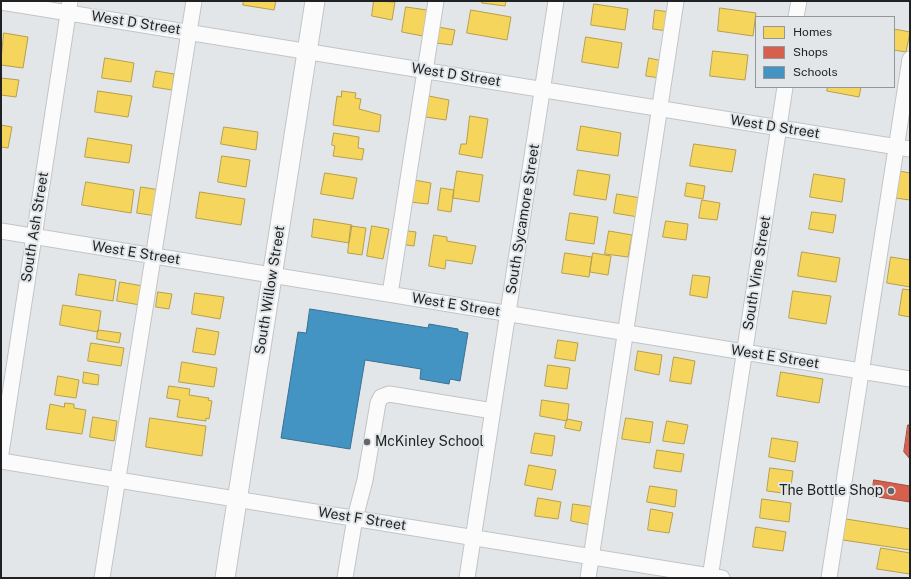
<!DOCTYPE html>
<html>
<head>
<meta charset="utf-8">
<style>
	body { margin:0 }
	#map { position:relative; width:911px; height:579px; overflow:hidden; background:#e3e6e8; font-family:"Public Sans",sans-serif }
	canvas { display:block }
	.frame { position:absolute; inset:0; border:2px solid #1f2122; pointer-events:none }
	.legend { position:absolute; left:755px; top:16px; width:140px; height:72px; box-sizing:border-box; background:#e2e6e9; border:1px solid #949799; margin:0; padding:5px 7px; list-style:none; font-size:12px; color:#1f2122 }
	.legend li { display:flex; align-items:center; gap:8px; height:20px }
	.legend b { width:20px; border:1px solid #949799 }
</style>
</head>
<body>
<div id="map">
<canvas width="911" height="579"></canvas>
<div class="frame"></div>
<ul class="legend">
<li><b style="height:11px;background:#f6d55c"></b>Homes</li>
<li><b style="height:11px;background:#d6604d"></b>Shops</li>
<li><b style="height:11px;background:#4393c3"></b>Schools</li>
</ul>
</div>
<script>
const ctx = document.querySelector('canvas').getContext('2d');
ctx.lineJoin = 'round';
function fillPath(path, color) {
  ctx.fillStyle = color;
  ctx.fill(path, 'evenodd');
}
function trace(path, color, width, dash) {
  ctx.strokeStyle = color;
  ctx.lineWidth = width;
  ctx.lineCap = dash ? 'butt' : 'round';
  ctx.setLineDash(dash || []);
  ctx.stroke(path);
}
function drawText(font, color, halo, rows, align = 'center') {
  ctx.font = font + ' "Public Sans",sans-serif';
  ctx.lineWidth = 4;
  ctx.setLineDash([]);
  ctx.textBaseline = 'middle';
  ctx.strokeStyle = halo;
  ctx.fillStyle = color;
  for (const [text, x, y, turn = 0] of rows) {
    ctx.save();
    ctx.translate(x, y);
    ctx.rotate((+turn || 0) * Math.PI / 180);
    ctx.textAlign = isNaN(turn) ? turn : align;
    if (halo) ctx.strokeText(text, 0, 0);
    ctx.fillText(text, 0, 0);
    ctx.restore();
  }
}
const homes = new Path2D(`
	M244,1H276L274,10L243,5Z
	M374,1L395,2L392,20L372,16Z
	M482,1H506L505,6L482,3Z
	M594,4L628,9L625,30L591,25Z
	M406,7L427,10L423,36L402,32Z
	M720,8L756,13L753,36L718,31Z
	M471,10L511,17L507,40L467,33Z
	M655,10L670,12L667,31L653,29Z
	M438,27L455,30L452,45L436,43Z
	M894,29L910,32L906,52L894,50Z
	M4,33L28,37L23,68L1,65Z
	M586,37L622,43L618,68L582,62Z
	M713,51L748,55L745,80L710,76Z
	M105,58L134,63L131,82L102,78Z
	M649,58L663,61L660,78L646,76Z
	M156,71L174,74L172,90L153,87Z
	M1,78L19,80L16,97L1,95Z
	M828,87H861L859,97L827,91Z
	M98,91L132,96L128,117L95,112Z
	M342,91L356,93L355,98L361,99L359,109L381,115L379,132L333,125L337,96L341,97Z
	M429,96L449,100L446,120L426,117Z
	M470,116L488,119L482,158L459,154L461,144H466Z
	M1,125L12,127L8,148L1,147Z
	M581,126L621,133L618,156L577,150Z
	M224,127L258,132L256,150L221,144Z
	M334,133L359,137L358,148L364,149L362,160L333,156L335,146L332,145Z
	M88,138L132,145L129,163L85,157Z
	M694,144L736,150L732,172L690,166Z
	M222,156L250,160L246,187L218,182Z
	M578,170L610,175L606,200L574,195Z
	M457,171L483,175L479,202L453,198Z
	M899,171L910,173V200L895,198Z
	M325,173L357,178L353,199L321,194Z
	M814,174L845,179L842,202L810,197Z
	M414,180L431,183L428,204L410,202Z
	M86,182L134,190L131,213L82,205Z
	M687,183L705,186L703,199L685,196Z
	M141,187L160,190L156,216L137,213Z
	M441,188L454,190L451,212L438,210Z
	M200,192L245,199L241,225L196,218Z
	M617,194L641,198L638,217L614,213Z
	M702,200L720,203L717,220L699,218Z
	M812,212L836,215L833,233L809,229Z
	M570,213L598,217L594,244L566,240Z
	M314,219L352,225L349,243L312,237Z
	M666,221L688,224L686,240L663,237Z
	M351,226L366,228L362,255L348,253Z
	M372,226L389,229L383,259L367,256Z
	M408,231L416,232L414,246L406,245Z
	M609,231L632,235L628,257L605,254Z
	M434,235L447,237V241L476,246L472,264L446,260L445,269L429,266Z
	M802,252L840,258L836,282L798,276Z
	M565,253L592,257L589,277L562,273Z
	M593,253L611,256L608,275L590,272Z
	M891,257L910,260V287L887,283Z
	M79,274L116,280L113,301L76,295Z
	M693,275L710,277L707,298L690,295Z
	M120,282L143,286L140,305L117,301Z
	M903,289L910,290V317L899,315Z
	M793,291L831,296L826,324L789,318Z
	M158,292L172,294L169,309L156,307Z
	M195,293L224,297L220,319L192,314Z
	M63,305L101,311L98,332L60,325Z
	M197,328L219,332L215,355L193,352Z
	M98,330L121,333L119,343L97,339Z
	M558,340L578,343L575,361L555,358Z
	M91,343L124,348L121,366L88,361Z
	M638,351L662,355L659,375L635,370Z
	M674,357L695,361L691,384L670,381Z
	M182,362L217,368L214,387L179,382Z
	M548,365L570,368L567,389L545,386Z
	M84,372L99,375L98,385L83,383Z
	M781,372L823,379L819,403L777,396Z
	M58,376L79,380L76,398L55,395Z
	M169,386L190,389L189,395L209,398L208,400L212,401L209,419L206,418V421L177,417L180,400L167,398Z
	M542,400L569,404L567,421L540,416Z
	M65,403L74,404V408L86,410L82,434L46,429L50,404L64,407Z
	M93,417L117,421L114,441L90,437Z
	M150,418L206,426L202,456L146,447Z
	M626,418L653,422L650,443L622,439Z
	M567,419L582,422L580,431L565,428Z
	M667,421L688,425L684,444L663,441Z
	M535,433L555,436L552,456L531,453Z
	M772,438L798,442L795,462L769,457Z
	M657,450L684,454L681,472L654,468Z
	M529,465L556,470L552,490L525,485Z
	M770,468L793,471L790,494L767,491Z
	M650,486L677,490L675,507L647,502Z
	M538,498L561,502L558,519L535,516Z
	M762,499L791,503L789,522L760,518Z
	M573,504L594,507L591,525L571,521Z
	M651,509L673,513L669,533L648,530Z
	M846,519L910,529V550L843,540Z
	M756,527L786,532L783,551L753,547Z
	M881,548L910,553V574L877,569Z`);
const shops = new Path2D(`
	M908,425H910V459L904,452Z
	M874,480L910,486V502L872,496Z`);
const schools = new Path2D(`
	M310,309L428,328L429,324L458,329V331L468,333L460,381L450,379L449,384L420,379L421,369L365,360L350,449L281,438L298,332L306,333Z`);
const minor = new Path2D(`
	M1,2L910,149
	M796,17L799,1
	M1,231L910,379
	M390,294L436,1
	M1,453L70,1
	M1,461L722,578
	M102,578L194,1
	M345,578L355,518L365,480L378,403L381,397L389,394L493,411
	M467,578L556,1
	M588,578L676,1
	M710,578L785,87
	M829,578L910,59`);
const major = new Path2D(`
	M225,578L315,1`);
const markers = [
	[367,442,4,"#646667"],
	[891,491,4,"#646667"]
];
const streetNames = [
	["West D Street",136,23,9],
	["West D Street",456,75,9],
	["West D Street",775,127,9],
	["South Sycamore Street",523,219,-81],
	["South Ash Street",35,227,-81],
	["West E Street",136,253,9],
	["South Vine Street",757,273,-81],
	["South Willow Street",270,290,-81],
	["West E Street",456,305,9],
	["West E Street",775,357,9],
	["West F Street",362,519,9]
];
const poiNames = [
	["McKinley School",375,442],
	["The Bottle Shop",883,491,"right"]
];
fillPath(homes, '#f6d55c');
trace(homes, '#b69f4b', 1);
fillPath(shops, '#d6604d');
trace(shops, '#9f4d40', 1);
fillPath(schools, '#4393c3');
trace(schools, '#387193', 1);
trace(minor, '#c2c4c5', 17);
trace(major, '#c2c4c5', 21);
trace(minor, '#fbfbfc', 15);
trace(major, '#fbfbfc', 19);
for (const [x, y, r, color] of markers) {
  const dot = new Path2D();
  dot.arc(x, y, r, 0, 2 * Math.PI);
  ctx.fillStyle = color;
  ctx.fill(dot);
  trace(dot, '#e2e6e9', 1.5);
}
drawText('14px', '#1f2122', '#e2e6e9', streetNames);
drawText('14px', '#1f2122', '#e2e6e9', poiNames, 'left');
</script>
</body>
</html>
